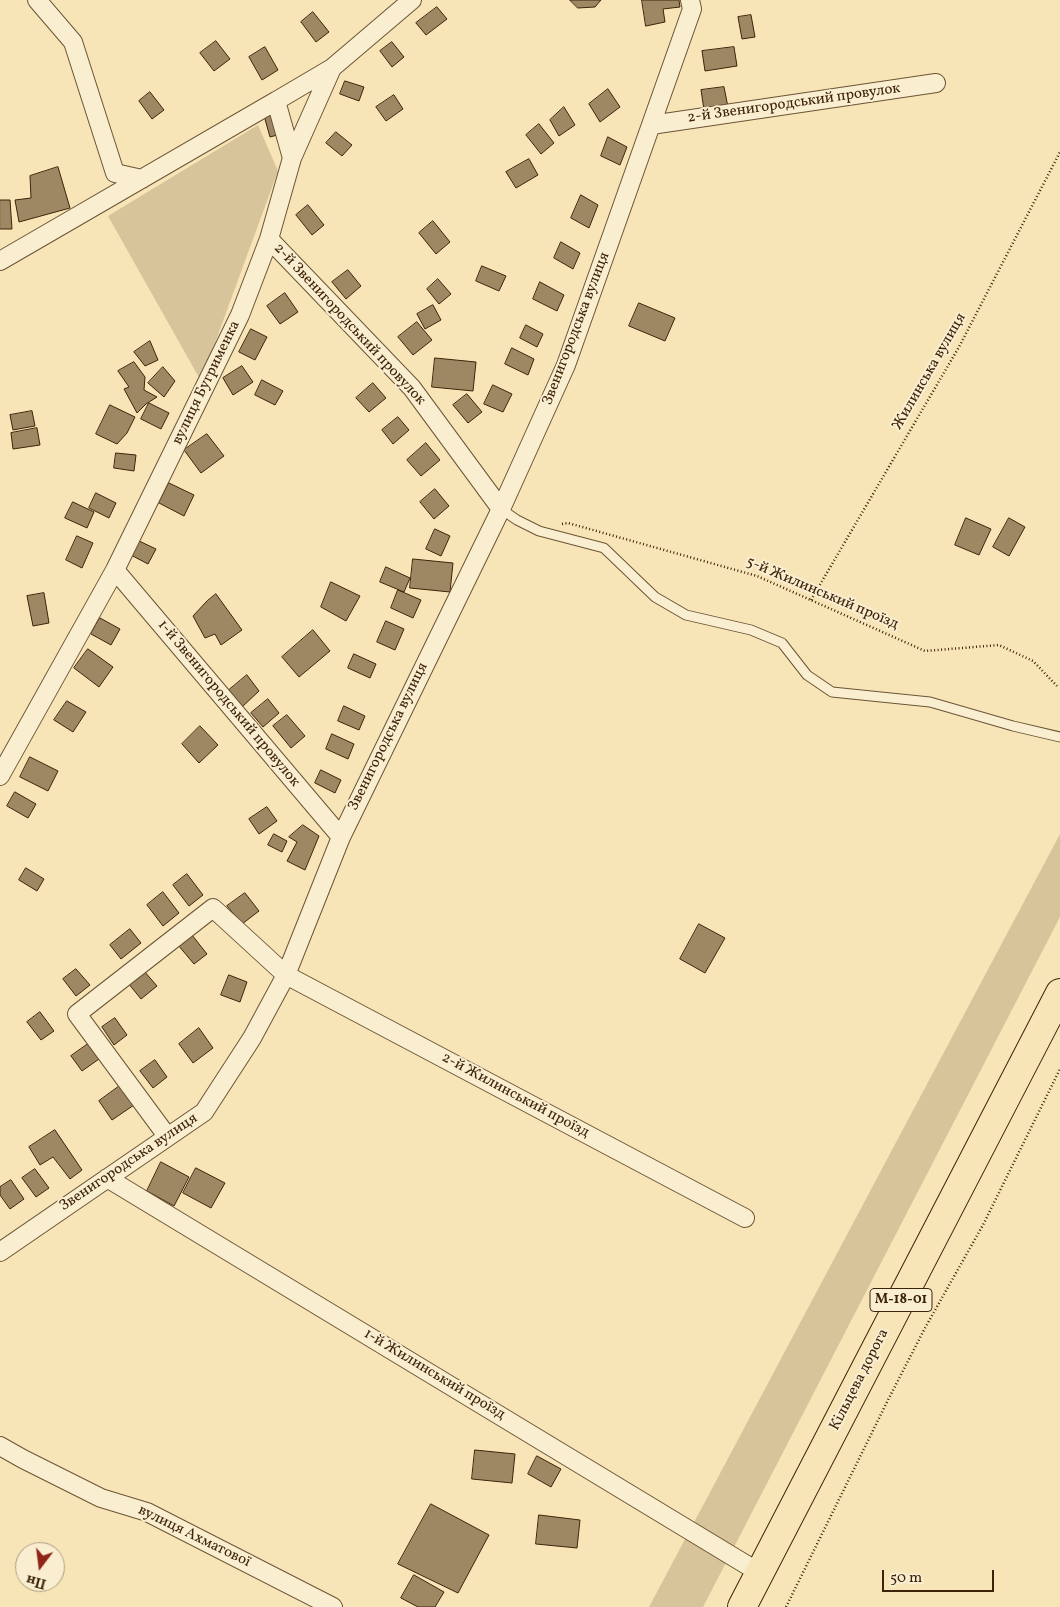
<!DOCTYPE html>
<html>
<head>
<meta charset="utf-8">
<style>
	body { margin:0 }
	#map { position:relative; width:1060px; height:1607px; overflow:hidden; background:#f7e5b7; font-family:Vollkorn,serif }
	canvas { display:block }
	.north { position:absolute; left:15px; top:1542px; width:50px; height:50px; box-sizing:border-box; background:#faeed0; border:1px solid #ae9d81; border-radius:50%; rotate:195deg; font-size:14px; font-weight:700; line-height:20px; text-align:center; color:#3d230a }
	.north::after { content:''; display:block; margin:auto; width:18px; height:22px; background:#8f2418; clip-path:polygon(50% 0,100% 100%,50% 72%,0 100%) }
	.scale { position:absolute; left:882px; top:1570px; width:112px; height:22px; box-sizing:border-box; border:2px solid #3d230a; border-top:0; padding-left:6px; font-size:15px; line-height:18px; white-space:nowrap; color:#3d230a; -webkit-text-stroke:4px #faeed0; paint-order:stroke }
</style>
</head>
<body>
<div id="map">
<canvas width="1060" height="1607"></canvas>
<div class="north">Пн</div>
<div class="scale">50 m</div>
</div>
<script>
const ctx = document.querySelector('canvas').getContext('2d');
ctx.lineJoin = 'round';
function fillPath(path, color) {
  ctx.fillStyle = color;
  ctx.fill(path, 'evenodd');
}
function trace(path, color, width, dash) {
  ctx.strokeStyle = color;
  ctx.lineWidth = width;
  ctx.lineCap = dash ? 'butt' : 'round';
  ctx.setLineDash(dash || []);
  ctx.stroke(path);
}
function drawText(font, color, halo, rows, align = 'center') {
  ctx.font = font + ' Vollkorn,serif';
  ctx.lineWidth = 4;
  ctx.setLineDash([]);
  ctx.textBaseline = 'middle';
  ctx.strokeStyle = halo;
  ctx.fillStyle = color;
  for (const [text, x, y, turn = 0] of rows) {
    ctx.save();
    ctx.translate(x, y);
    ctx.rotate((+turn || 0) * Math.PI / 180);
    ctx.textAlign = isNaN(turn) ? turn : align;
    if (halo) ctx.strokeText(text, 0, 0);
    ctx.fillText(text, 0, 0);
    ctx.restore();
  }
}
const green = new Path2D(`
	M258,125L278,171L201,381L108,216Z
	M1060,834V917L703,1607H649Z`);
const building = new Path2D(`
	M570,0H601L595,7L578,8Z
	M642,0H679L680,7L663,9L665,22L646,26Z
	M437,7L447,19L426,35L416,23Z
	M313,12L329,32L316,42L301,22Z
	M751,15L755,37L742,39L738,17Z
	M216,41L230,59L214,71L200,53Z
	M392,42L404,57L392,67L380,51Z
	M265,47L278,70L262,80L249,57Z
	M734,47L737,66L705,71L702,51Z
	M345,81L364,87L359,101L340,94Z
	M724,87L728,107L704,110L701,90Z
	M608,89L620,107L600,122L589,104Z
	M150,92L164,110L152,119L139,101Z
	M394,95L403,109L386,121L376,107Z
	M564,107L575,125L559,136L550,120Z
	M274,109L281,134L270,137L263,112Z
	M539,124L554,143L541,154L526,135Z
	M336,132L352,145L342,156L326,143Z
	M608,137L627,147L620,165L601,156Z
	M529,159L538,175L516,188L506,172Z
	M58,167L70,208L19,222L15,200L31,198L30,176Z
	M581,195L598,205L589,228L571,218Z
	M0,200H10L12,229H0Z
	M308,205L324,225L312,235L296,215Z
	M433,221L450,242L436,254L419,233Z
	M561,242L580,253L573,269L554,258Z
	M482,266L506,276L499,291L476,281Z
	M348,270L361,286L346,299L332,282Z
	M438,279L451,294L439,304L427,289Z
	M540,282L564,295L557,311L533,299Z
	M285,293L298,312L280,324L267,306Z
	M639,303L675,318L665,341L629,326Z
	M433,305L441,320L425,329L417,314Z
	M417,322L432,340L413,355L398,337Z
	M526,325L543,334L537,347L520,338Z
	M251,329L267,337L255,360L239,352Z
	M150,341L158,360L145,366L134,352Z
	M512,348L534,359L528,375L505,364Z
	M435,358L476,362L473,391L432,387Z
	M134,362L145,377L144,390L157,397L146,404L137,413L124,389L129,387L118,371Z
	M242,366L253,382L233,395L223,378Z
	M163,367L175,381L164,397L148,383Z
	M262,380L283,391L275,405L255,395Z
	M373,383L386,398L369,412L356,398Z
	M493,385L512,394L503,412L484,404Z
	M467,394L482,412L468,423L453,405Z
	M149,403L169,413L161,429L141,419Z
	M110,405L135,417L127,433L117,444L96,434Z
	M32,411L35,426L13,430L10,415Z
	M398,417L409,430L393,444L382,430Z
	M37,428L40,445L13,449L11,433Z
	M207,434L224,456L201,473L184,450Z
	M426,443L440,460L421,476L407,460Z
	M116,453L136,455L134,471L114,468Z
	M169,483L194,495L184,516L159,503Z
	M435,489L449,506L434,519L420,502Z
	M96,493L116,503L109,518L89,508Z
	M73,502L94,512L87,528L65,518Z
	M966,518L991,529L979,555L955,545Z
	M1009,518L1025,527L1009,556L993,547Z
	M435,529L450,536L441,556L426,549Z
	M77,536L93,543L82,568L66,560Z
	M137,540L156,549L148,564L129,554Z
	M413,559L453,563L450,592L410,588Z
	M386,567L410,578L404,592L380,582Z
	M331,582L360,596L346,621L321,607Z
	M398,590L421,600L413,618L391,608Z
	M44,593L49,623L33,626L27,596Z
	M216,594L242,630L221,645L215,634L205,638L193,616L207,601Z
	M100,618L120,629L111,645L91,634Z
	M386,621L404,629L395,650L377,642Z
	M313,630L330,651L299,677L282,657Z
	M88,649L113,667L99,687L74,668Z
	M354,654L376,664L370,678L348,668Z
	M247,675L259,691L242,707L229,690Z
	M268,699L279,713L263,727L251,713Z
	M67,701L86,712L73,732L54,720Z
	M344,706L365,716L359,730L338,721Z
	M287,715L305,736L291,748L273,726Z
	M200,726L218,745L199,763L182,744Z
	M332,734L354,744L348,759L326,749Z
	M30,757L58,771L48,791L20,777Z
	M321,770L341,780L335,793L315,783Z
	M15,792L36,804L28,818L7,806Z
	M267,807L277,821L259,834L249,819Z
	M303,825L319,836L305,870L287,861L297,842L289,837Z
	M274,834L287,841L282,852L268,845Z
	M26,868L44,879L37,891L19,880Z
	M187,874L203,895L189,906L173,885Z
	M163,892L179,913L163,926L147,905Z
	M245,893L259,911L242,924L227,906Z
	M699,924L725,938L705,973L680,959Z
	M130,929L141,943L121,959L110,945Z
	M192,935L207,954L194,964L178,945Z
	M76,969L90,985L76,996L63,979Z
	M144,971L157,986L141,999L128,983Z
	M229,975L247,982L240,1002L221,995Z
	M40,1012L54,1031L41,1040L27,1022Z
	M115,1018L127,1035L114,1045L102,1027Z
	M199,1028L213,1048L193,1063L179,1044Z
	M88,1044L99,1059L82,1071L71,1056Z
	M155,1060L167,1077L153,1088L140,1071Z
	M121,1085L134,1105L112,1120L99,1101Z
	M55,1130L82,1170L70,1179L53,1157L40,1165L29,1147Z
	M161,1162L189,1177L174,1206L147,1191Z
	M196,1168L225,1183L211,1208L183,1193Z
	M35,1169L49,1188L36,1197L22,1178Z
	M11,1180L24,1199L10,1209L0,1195V1187Z
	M475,1450L515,1454L512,1483L472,1479Z
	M537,1456L561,1469L551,1487L528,1474Z
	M431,1504L489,1535L458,1593L398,1564Z
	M539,1515L580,1520L577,1548L536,1544Z
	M414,1575L444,1592L435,1607H418L401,1598Z`);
const path = new Path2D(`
	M562,524L568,523L757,576L925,651L999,645L1033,661L1057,686
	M811,600L959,347L1060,152
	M786,1607L888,1400L925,1328L983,1225L1060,1069`);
const service = new Path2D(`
	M501,509L517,520L539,531L604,548L655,597L686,615L751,630L782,643L807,675L832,692L930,702L1013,726L1060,737`);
const minor = new Path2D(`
	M37,0L73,42L115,173L142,179
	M651,125L936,83
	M292,158L276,101L332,68
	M269,239L412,388L501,509
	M0,261L276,101
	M115,570L341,837
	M0,776L115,570L240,315L269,239L292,158L332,68L412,0
	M167,1136L77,1014L213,908L286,975L745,1218
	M107,1178L760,1573
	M0,1252L204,1112L252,1038L286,975L341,837L501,509L566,365L692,9L690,0
	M0,1446L23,1459L101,1498L147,1512L333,1607`);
const trunk = new Path2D(`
	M742,1607L1060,993`);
const shields = [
	[901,1300,62]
];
const shieldNames = [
	["М-18-01",901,1300]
];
const streetNames = [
	["2-й Звенигородський провулок",794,104,-8],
	["2-й Звенигородський провулок",349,325,47],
	["Звенигородська вулиця",577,329,-69],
	["Жилинська вулиця",930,372,-60],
	["вулиця Бугрименка",207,383,-64],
	["5-й Жилинський проїзд",822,594,23],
	["1-й Звенигородський провулок",228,704,50],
	["Звенигородська вулиця",389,737,-64],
	["2-й Жилинський проїзд",515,1096,28],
	["Звенигородська вулиця",129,1163,-34],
	["1-й Жилинський проїзд",434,1375,31],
	["Кільцева дорога",860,1380,-63],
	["вулиця Ахматової",194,1537,26]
];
fillPath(green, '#d7c49a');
fillPath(building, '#9e8864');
trace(building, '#3d230a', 1);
trace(service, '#6c5435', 11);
trace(minor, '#6c5435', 20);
trace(trunk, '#3d230a', 30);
trace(path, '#3d230a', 2.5, [1, 2.5]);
trace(service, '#faeed0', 9);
trace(minor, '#faeed0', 18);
trace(trunk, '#f7e5b7', 28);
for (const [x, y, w] of shields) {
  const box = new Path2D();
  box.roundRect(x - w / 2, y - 11.5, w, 23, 4);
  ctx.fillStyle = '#faeed0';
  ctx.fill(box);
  trace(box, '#3d230a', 1);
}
drawText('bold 14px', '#3d230a', null, shieldNames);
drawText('15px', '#3d230a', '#faeed0', streetNames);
</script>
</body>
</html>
